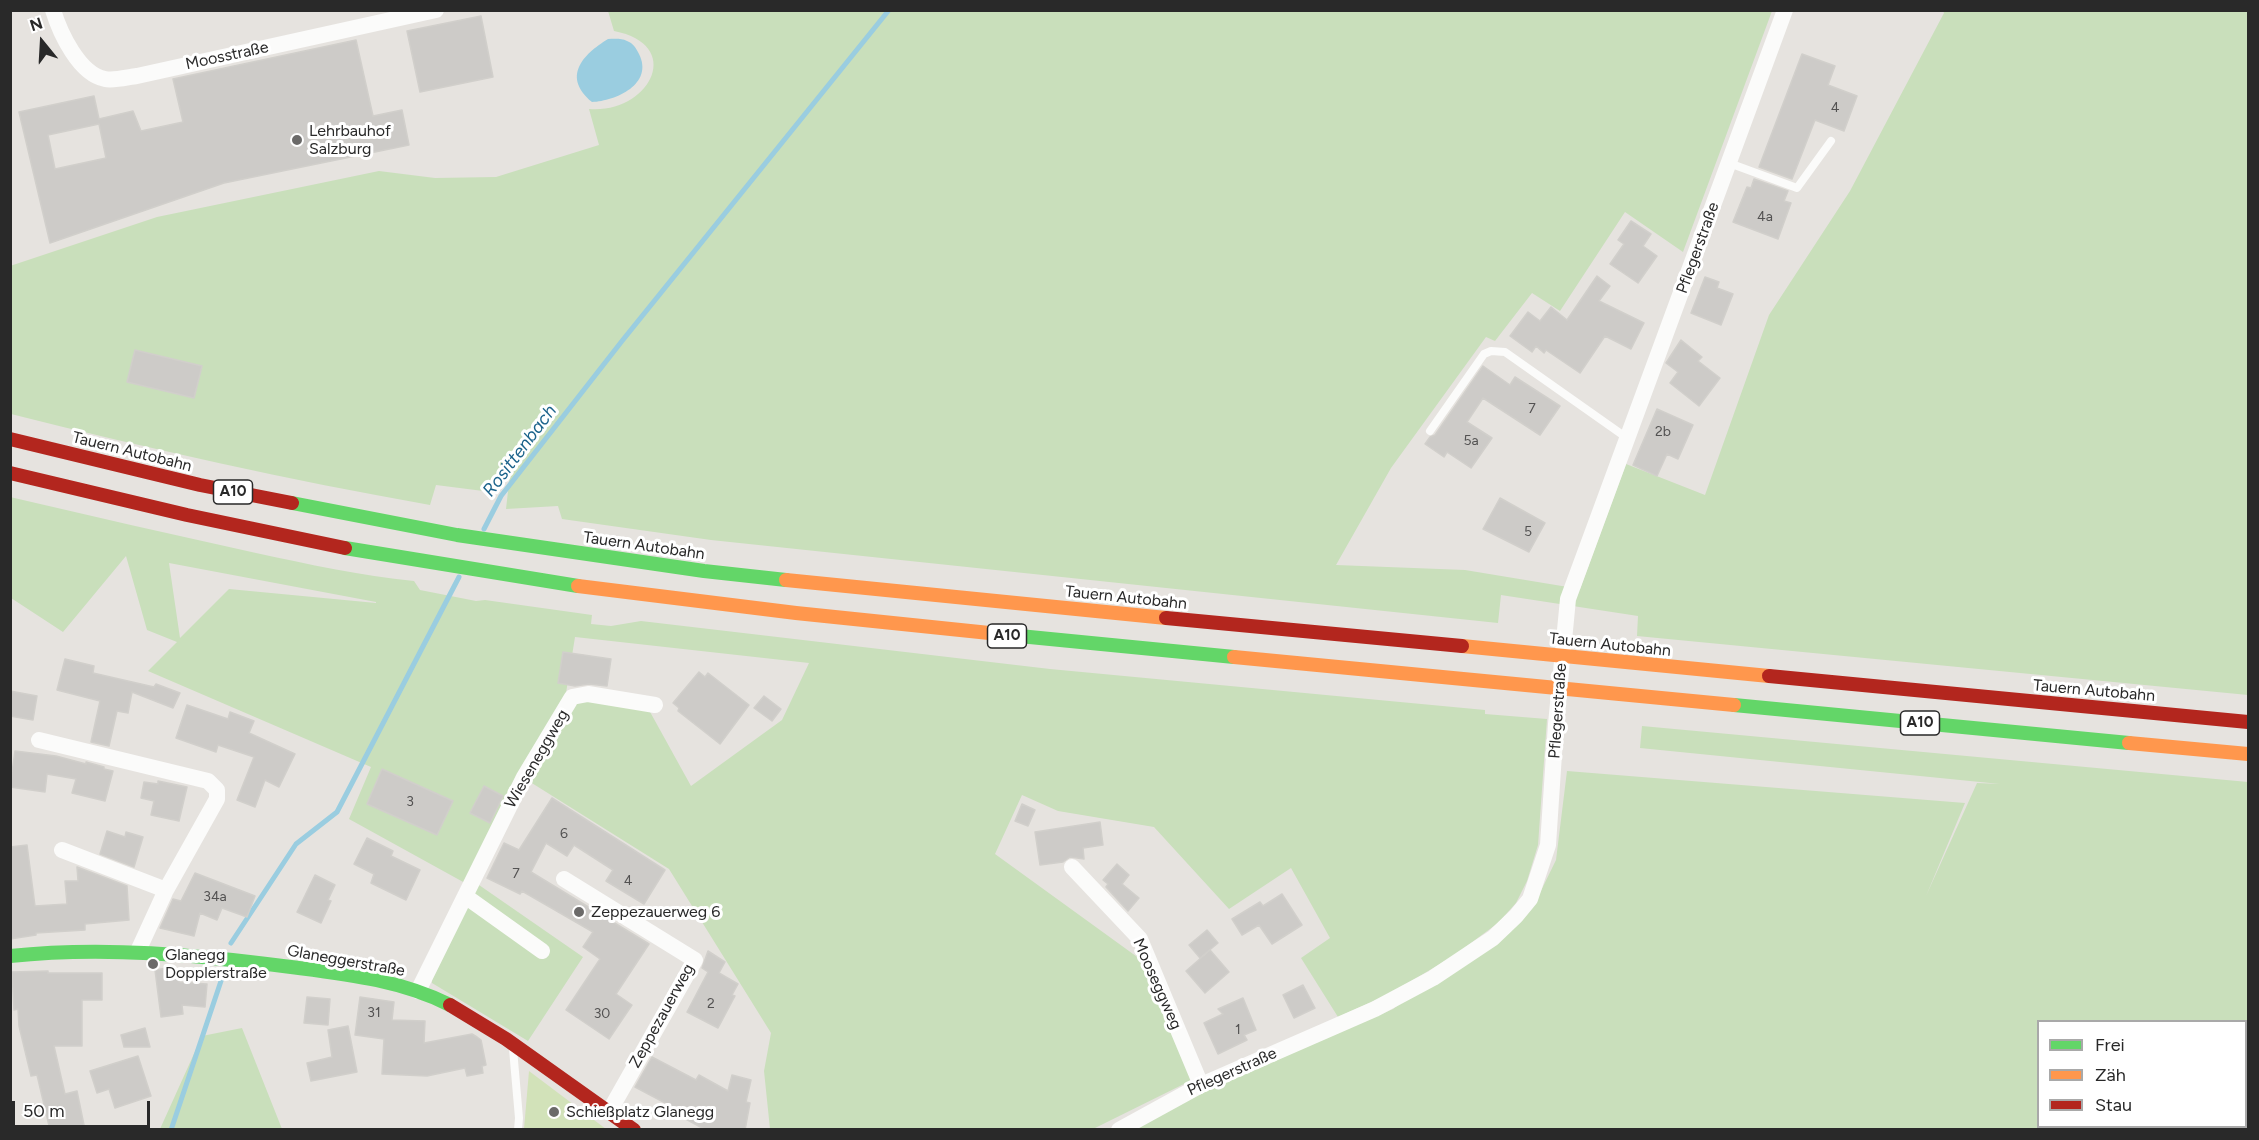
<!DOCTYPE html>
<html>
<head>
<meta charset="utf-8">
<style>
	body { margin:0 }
	#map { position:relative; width:2259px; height:1140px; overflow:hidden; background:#e6e3df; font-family:Figtree,sans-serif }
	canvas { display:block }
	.frame { position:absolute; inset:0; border:12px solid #292929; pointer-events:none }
	.legend { position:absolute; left:2037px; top:1020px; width:210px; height:108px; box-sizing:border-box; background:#fff; border:2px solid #a9a9a9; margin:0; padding:8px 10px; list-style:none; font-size:18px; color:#292929 }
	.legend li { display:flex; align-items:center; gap:12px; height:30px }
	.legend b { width:30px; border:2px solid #a9a9a9 }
	.north { position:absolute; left:12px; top:12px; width:60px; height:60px; -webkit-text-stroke:4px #fff; paint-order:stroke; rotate:342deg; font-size:16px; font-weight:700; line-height:24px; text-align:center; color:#292929 }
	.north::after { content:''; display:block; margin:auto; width:21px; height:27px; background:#292929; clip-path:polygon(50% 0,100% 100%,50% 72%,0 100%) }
	.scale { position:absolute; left:12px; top:1101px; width:138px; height:27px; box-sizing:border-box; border:3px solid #292929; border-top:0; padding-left:8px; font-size:18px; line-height:21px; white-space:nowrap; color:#292929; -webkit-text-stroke:4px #fff; paint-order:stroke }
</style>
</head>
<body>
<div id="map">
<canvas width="2259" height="1140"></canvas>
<div class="frame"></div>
<ul class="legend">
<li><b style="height:8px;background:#63d668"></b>Frei</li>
<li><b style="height:8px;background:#ff974d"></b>Zäh</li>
<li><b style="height:8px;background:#b3261e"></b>Stau</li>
</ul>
<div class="north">N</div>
<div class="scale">50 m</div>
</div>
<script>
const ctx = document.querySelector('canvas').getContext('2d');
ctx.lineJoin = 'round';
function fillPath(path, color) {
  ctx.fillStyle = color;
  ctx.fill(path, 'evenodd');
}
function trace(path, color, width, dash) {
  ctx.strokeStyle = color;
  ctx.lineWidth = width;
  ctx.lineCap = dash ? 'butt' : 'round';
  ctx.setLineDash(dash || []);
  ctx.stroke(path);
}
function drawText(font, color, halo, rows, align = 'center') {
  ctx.font = font + ' Figtree,sans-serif';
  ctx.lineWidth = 6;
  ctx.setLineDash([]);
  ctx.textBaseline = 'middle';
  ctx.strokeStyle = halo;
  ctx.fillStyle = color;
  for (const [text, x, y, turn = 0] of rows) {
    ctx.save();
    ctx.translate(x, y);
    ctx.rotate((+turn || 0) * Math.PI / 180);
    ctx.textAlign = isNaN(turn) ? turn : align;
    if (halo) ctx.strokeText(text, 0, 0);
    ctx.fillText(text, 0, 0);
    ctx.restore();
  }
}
const green = new Path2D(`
	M608,11H1772L1683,252L1625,212L1560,311L1532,293L1495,341L1486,337L1391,468L1336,565L1465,570L1580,589L1626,464L1705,495L1769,315L1850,191L1944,13L1943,11H2248V695L1637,636L1638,616L1501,595L1498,623L711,540L562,519L558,506L506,509L511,465L491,492L436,485L430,505C289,480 150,449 11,414L10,266L157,217L379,171L435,178L496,177L599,145L589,109C649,114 686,45 614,31Z
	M10,497C92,516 174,535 256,553C308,564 361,576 414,581L420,590L476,601L485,600L592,615L591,624L611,626L641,621L1050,669L1485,710V714L1547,719L1538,845L1527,881L1516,903L1498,923L1452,957L1389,994L1338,1017L1301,958L1330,938L1291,868L1229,909L1154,827L1058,811L1022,795L995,854L1140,959L1192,1080L1093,1129H770L764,1071L771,1033L669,869L519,775L465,883L349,819L371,767L148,671L177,642L147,630L126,556L63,632L11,598ZM169,563L376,602V603L229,589L180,638ZM575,637L809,663L782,720L691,786L649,710L566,693Z
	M1642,726L2248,782V1129L1132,1130L1208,1090L1393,1009L1536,901L1556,860L1567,771L1965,803L1926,896L1977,783L2000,784L1640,748ZM2038,1022H2246V1126H2038Z
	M479,885L583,957L528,1041L432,983L431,974Z
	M242,1028L282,1129H160L202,1036Z`);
const pitch = new Path2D(`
	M529,1071L606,1129H524Z`);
const water = new Path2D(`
	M608,39C614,39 621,38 627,41C633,43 636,48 639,54C654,84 616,101 592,102C562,77 582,55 608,39Z`);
const stream = new Path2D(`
	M484,529L501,496L622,341L889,10
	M231,943L296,844L337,812L459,577
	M171,1130L223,975`);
const building = new Path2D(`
	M481,16L493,77L420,92L407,31Z
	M356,40L373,116L402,110L409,145L224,183L50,243L19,112L94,96L99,119L133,111L141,131L183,122L173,79ZM99,124L106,158L55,169L48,135Z
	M1802,54L1835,66L1828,85L1857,96L1844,131L1815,120L1792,179L1759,167Z
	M1754,179L1788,191L1784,201L1791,203L1778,239L1733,222L1747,187L1751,188Z
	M1631,221L1651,234L1643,246L1657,256L1638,283L1610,264L1624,244L1618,240Z
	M1597,276L1610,286L1599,301L1644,323L1631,349L1605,336L1580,373L1546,350L1544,353L1536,346L1532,352L1510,336L1528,312L1540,321L1551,307L1567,320Z
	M1705,277L1719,282L1717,288L1733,294L1721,325L1691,313Z
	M1681,340L1702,357L1698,361L1720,378L1699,406L1670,383L1678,372L1666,363Z
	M135,350L202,366L194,398L127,382Z
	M1483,366L1510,385L1515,377L1560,406L1540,435L1483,398L1467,422L1492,438L1471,468L1447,452L1444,457L1425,444L1430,437L1435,435Z
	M1657,409L1693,425L1678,459L1667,454L1657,476L1633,465Z
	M1500,498L1545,523L1529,552L1483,529Z
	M563,652L611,659L607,686L589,684L575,686L558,683Z
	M65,659L94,666L93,673L154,687L156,684L180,693L173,708L132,692L128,713L117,711L109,746L91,742L100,701L57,690Z
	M699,672L705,677L708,673L749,705L720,744L678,711L679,708L673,703Z
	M10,691L37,696L33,720L10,716Z
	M764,696L781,709L772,721L754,708Z
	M187,705L228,719L230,712L254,721L249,733L295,754L279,787L265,780L255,807L237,800L254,757L218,745L216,752L176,738Z
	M15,751L56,756L86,764V762L104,767V769L113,771L105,801L72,793L76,779L47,774L45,792L10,787Z
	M382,769L453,801L437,835L367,804Z
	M158,781L187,787L179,821L151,815L154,801L141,798L144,782L158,784Z
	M484,786L503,796L490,823L470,813Z
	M552,798L665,870L644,904L606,881L613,870L574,845L567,856L546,843L531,872L649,944L616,994L632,1005L609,1039L566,1010L600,959L583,947L593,932L522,891L520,894L487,878L504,843L519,850Z
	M1022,804L1035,810L1028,826L1015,821Z
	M1100,822L1103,845L1083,848L1084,859L1070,857L1063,862L1040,865L1035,832Z
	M107,831L125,837L126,832L143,837L134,867L100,854Z
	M367,838L393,851L391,856L420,870L406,900L371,883L374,874L354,864Z
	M27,845L35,906L67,904L65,881H78L77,867L127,886L129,920L85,924V930L36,933V935L10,939V847Z
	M1117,864L1129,875L1122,884L1139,898L1128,911L1106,887L1108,884L1103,880Z
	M195,873L255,896L247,917L222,908L217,920L200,913L194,936L160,928L173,899L181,901Z
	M315,875L335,885L328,900L331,901L321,923L297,912Z
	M1282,894L1302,925L1272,944L1259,925L1242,935L1232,919L1260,902L1263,906Z
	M1207,930L1218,943L1200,958L1189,945Z
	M1210,950L1229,972L1205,993L1186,971Z
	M708,951L725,962L719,973L738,984L732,995L735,996L718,1028L687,1012L708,972L702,968Z
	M167,968L178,969L179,982L207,984L205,1007L182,1005L183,1014L161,1017L155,970Z
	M48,971V973H102V1000H82V1046H54L65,1094L77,1091L85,1130H50L37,1075L31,1076L19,1026L18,1009L14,1010L12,972Z
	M1303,985L1315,1008L1294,1018L1283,995Z
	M307,997L330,999L328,1025L304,1023Z
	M360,997L394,1002L392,1020L425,1021L424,1043L472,1034L477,1037L481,1040L486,1065L482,1066L483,1073L467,1076L465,1068L427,1076L382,1074L384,1039L355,1035Z
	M1243,998L1256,1030L1244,1035L1247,1040L1218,1054L1204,1023L1223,1014L1218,1009Z
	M348,1026L357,1072L311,1081L307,1063L332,1057L328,1030Z
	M145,1028L150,1047H124L121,1035Z
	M138,1056L151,1096L115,1108L109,1089L97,1093L90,1071Z
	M652,1057L696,1080L699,1075L728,1091L732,1075L751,1080L746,1102L750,1103L745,1130H706L669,1110L671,1106L635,1087Z`);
const lane = new Path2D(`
	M1729,163L1797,188L1831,141
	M1430,431L1484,354L1491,351L1505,352L1627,438
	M513,1049L519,1118L518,1130`);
const street = new Path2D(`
	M53,10C60,33 79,74 105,79C114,81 128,77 137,76L436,10
	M39,740L208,781L217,790V799L166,890L138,951
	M62,850L166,890
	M1072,867L1140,939L1201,1085
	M564,879L695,960L609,1112
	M465,896L542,951
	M418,991L524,777L572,697L588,694L655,705
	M1119,1130L1201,1085L1375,1009L1433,978L1493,938L1516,916L1530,899L1548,845L1556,724L1568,599L1785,10`);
const fast = new Path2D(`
	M292,503L457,535L704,571L786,580
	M345,548L578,586
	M999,634L1234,657
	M1734,705L2129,743
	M10,956C104,946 198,955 291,967C345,974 401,980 450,1005`);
const slow = new Path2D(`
	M786,580L1166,618
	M578,586L796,613L999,634
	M1462,646L1769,676
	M1234,657L1734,705
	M2129,743L2248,754`);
const jam = new Path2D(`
	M10,439L200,485L292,503
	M10,473L187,515L345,548
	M1166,618L1462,646
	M1769,676L2248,722
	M450,1005L506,1039L634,1130`);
const markers = [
	[297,140,6,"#6b6a69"],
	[579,912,6,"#6b6a69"],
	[153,964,6,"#6b6a69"],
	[554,1112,6,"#6b6a69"]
];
const numberNames = [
	["4",1835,108],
	["4a",1765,217],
	["7",1532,409],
	["2b",1663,432],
	["5a",1471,441],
	["5",1528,532],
	["3",410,802],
	["6",564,834],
	["7",516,874],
	["4",628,881],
	["34a",215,897],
	["2",711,1004],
	["31",374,1013],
	["30",602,1014],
	["1",1238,1030]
];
const shields = [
	[233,492,39],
	[1007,636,39],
	[1920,723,39]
];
const shieldNames = [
	["A10",233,492],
	["A10",1007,636],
	["A10",1920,723]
];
const streetNames = [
	["Moosstraße",227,56,-12],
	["Pflegerstraße",1698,248,-70],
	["Tauern Autobahn",132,452,14],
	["Tauern Autobahn",644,546,8],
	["Tauern Autobahn",1126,598,6],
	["Tauern Autobahn",1610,645,6],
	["Tauern Autobahn",2094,691,5],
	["Pflegerstraße",1558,711,-86],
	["Wieseneggweg",537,759,-60],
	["Glaneggerstraße",346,961,10],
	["Mooseggweg",1157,984,66],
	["Zeppezauerweg",662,1016,-61],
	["Pflegerstraße",1232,1072,-24]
];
const poiNames = [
	["Lehrbauhof",309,131],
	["Salzburg",309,149],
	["Zeppezauerweg 6",591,912],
	["Glanegg",165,955],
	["Dopplerstraße",165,973],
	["Schießplatz Glanegg",566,1112]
];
const waterNames = [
	["Rosittenbach",520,451,-53]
];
fillPath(green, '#c9dfbb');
fillPath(pitch, '#d2e2b9');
fillPath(water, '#9acde0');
trace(stream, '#9acde0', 5);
fillPath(building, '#cdcbc8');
trace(building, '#d1cfcb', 1.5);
trace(lane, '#fbfbfa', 8);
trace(street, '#fbfbfa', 16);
trace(fast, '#63d668', 14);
trace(slow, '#ff974d', 14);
trace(jam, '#b3261e', 14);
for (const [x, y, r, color] of markers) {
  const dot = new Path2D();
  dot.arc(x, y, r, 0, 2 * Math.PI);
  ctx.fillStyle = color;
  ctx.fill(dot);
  trace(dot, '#fff', 2);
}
drawText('14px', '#535252', null, numberNames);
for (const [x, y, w] of shields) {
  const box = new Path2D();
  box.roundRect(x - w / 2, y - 12, w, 24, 4.5);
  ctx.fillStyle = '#fff';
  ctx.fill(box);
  trace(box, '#292929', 1.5);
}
drawText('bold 15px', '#292929', null, shieldNames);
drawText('16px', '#292929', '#fff', streetNames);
drawText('16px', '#292929', '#fff', poiNames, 'left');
drawText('italic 18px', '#1b638b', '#fff', waterNames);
</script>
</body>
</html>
